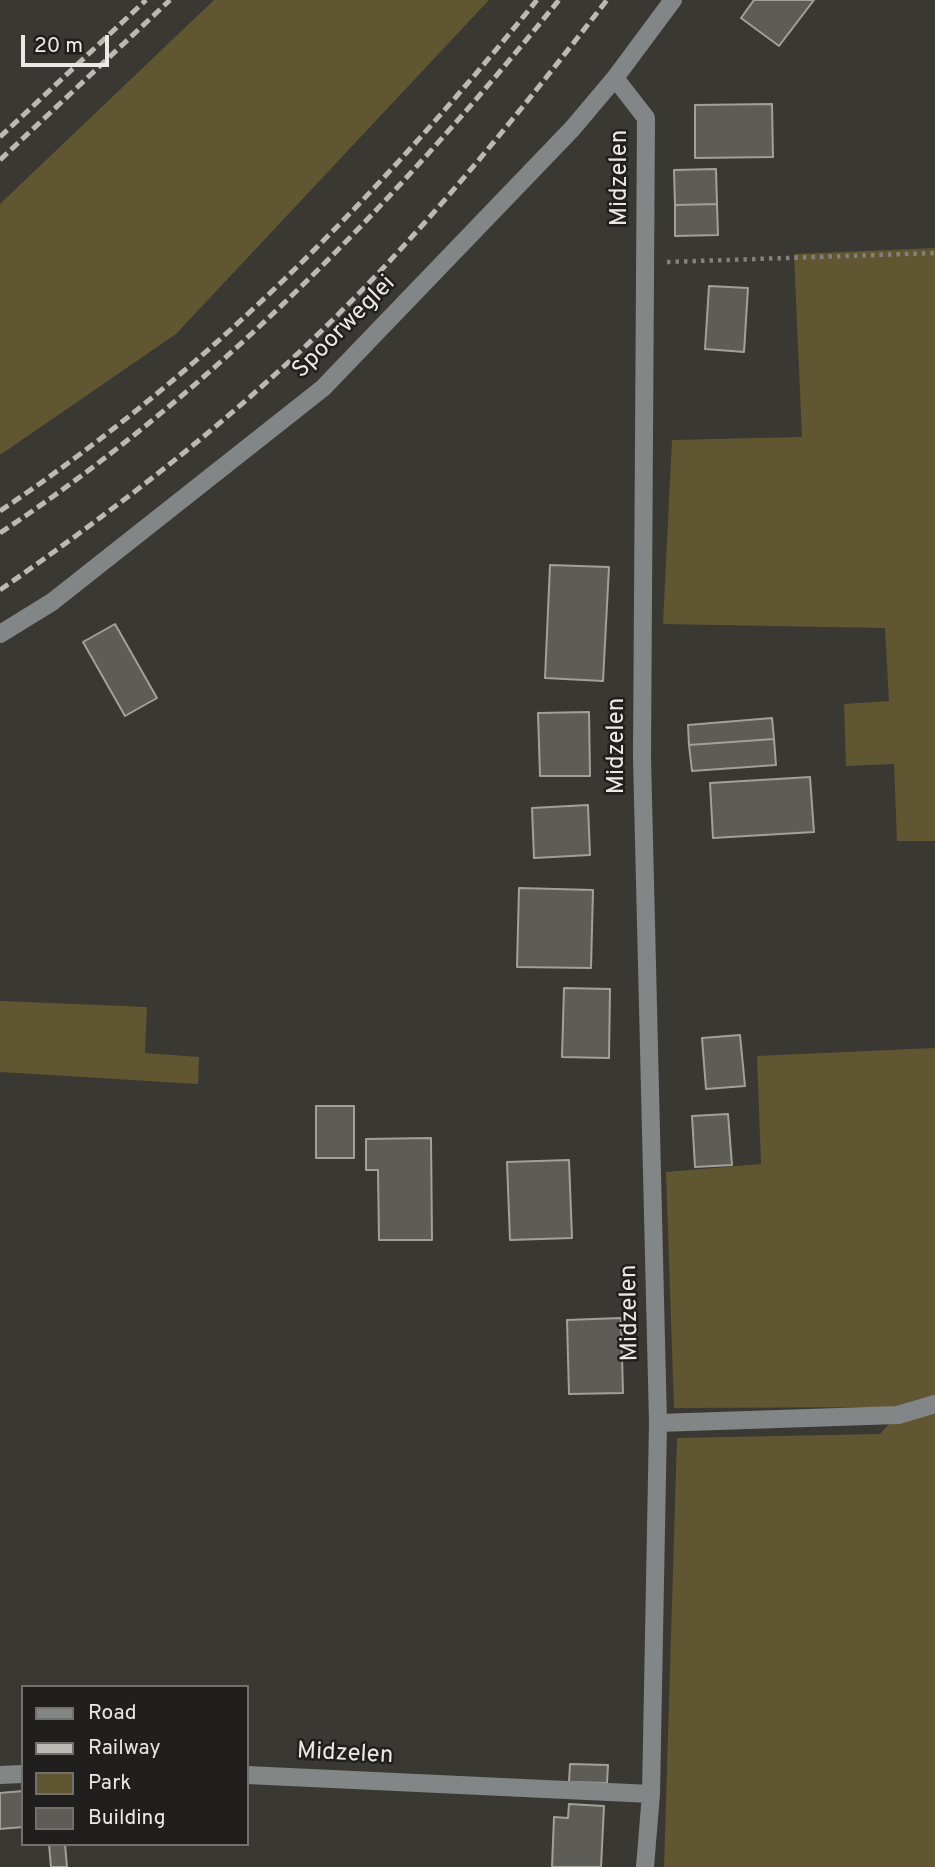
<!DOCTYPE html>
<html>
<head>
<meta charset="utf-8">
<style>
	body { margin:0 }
	#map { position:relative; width:935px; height:1867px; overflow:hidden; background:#3a3832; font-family:Overpass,sans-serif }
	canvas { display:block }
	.legend { position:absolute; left:21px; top:1685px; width:228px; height:161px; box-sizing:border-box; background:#201f1d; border:2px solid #71706d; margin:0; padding:9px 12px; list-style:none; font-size:21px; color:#eae9e5 }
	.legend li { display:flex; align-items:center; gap:14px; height:35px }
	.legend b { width:35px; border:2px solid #71706d }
	.scale { position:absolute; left:21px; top:35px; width:88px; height:32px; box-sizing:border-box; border:4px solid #eae9e5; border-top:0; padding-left:9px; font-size:21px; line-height:24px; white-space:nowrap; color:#eae9e5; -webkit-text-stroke:5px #201f1d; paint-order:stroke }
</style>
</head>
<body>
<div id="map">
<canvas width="935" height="1867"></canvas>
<ul class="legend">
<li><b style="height:9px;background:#828687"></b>Road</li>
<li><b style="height:9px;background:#bab9b4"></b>Railway</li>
<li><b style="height:19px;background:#615632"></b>Park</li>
<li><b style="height:19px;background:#5d5c56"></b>Building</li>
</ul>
<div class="scale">20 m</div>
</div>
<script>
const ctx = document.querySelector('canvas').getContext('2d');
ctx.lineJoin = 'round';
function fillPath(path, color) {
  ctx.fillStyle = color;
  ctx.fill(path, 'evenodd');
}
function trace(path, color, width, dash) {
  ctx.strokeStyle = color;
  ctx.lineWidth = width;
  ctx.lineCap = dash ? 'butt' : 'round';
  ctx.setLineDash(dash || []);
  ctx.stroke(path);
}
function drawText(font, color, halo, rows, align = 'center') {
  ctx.font = font + ' Overpass,sans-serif';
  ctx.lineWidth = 5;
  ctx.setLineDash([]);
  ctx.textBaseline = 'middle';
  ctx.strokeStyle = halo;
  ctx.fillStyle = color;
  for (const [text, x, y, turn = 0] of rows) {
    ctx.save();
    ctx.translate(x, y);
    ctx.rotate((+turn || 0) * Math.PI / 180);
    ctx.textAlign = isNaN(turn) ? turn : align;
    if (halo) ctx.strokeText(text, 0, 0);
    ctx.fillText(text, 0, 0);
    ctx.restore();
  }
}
const green = new Path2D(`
	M214,0H489L176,334L0,455V204Z
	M935,248V841H897L894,764L846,766L844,704L889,701L885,628L663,624L672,440L802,437L794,254Z
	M0,1001L147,1007L145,1053L199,1057L198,1084L0,1072Z
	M935,1048V1867H664L677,1438L880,1434L904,1407L674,1408L666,1172L761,1164L757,1056Z`);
const building = new Path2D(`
	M754,0H814L779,46L741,18Z
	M772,104L773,157L695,158V105Z
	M716,169L717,204L675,205L674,170Z
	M717,204L718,235L675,236V205Z
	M709,286L748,288L744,352L705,349Z
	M550,565L609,567L603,681L545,678Z
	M115,624L157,698L125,716L83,642Z
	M589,712L590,776H540L538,713Z
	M772,718L774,739L689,745L688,725Z
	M774,739L776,765L692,771L689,745Z
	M810,777L814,832L713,838L710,783Z
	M588,805L590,855L534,858L532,808Z
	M519,888L593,890L591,968L517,967Z
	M564,988L610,989L609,1058L562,1057Z
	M740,1035L745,1086L706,1089L702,1038Z
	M316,1106H354V1158H316Z
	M728,1114L732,1165L695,1167L692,1116Z
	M431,1138L432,1240H379L378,1170H366V1139Z
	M569,1160L572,1238L510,1240L507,1162Z
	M621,1318L623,1393L569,1394L567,1320Z
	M570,1764L608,1765L607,1783L569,1782Z
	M23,1791V1827L0,1829V1793Z
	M569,1804L604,1806L601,1867H552L554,1817L568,1818Z
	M49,1844H65L67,1867H51Z`);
const path = new Path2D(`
	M667,262L935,253`);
const minor = new Path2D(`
	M615,78L646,118L642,757L658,1423L651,1794L645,1867
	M0,634L52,602L323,388L572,129L615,78L673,0
	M658,1423L898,1415L935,1404
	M0,1775L23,1774
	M247,1775L651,1794`);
const rail = new Path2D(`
	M0,137L146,0
	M0,160L170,0
	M0,511C210,370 379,195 537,0
	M0,533C217,389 396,201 559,0
	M0,590C103,518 202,443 294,357C410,249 510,125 607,0`);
const streetNames = [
	["Midzelen",621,178,-90],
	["Spoorweglei",345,328,-45],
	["Midzelen",618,746,-90],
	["Midzelen",631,1313,-91],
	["Midzelen",345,1755,3]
];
fillPath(green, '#615632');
fillPath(building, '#5d5c56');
trace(building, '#a2a099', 2);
trace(path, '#83817c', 4.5, [3.5, 5]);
trace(minor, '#828687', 18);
trace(rail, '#bab9b4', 5, [10, 5]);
drawText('24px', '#eae9e5', '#201f1d', streetNames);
</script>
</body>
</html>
